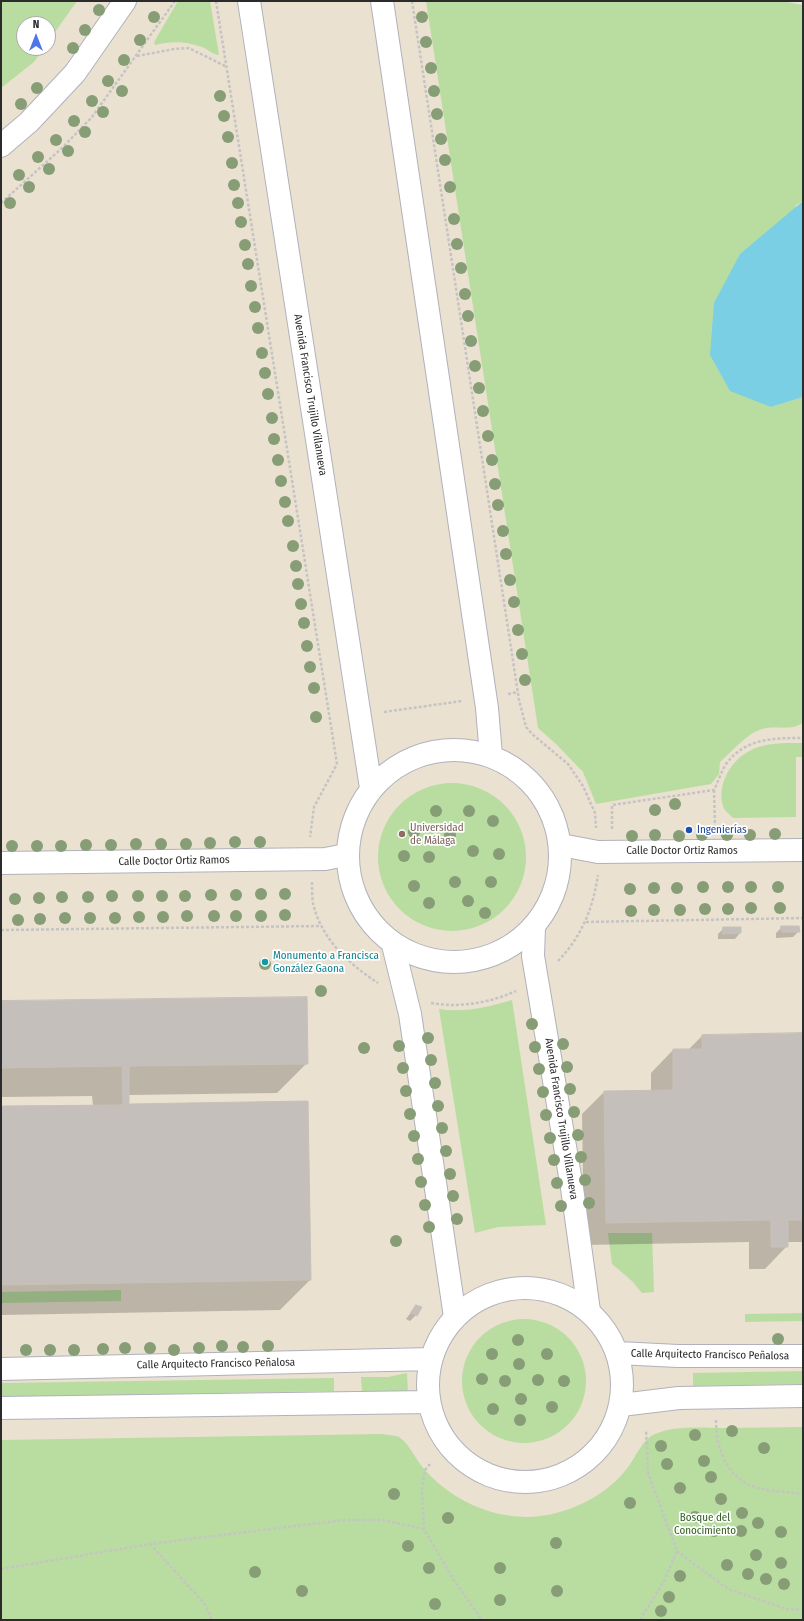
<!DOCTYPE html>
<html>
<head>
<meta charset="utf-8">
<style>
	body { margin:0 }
	#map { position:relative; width:804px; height:1621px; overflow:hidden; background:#ece5df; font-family:"Fira Sans Condensed",sans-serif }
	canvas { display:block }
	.frame { position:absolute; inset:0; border:2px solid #2b2b2b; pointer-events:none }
	.north { position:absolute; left:16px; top:16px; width:40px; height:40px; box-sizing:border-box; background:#fff; border:1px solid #aaa; border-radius:50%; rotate:0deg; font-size:11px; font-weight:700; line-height:16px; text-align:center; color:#2b2b2b }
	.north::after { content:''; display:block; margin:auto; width:14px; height:18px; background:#4e75ea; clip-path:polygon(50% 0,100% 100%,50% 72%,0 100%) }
</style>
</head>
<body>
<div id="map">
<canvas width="804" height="1621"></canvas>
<div class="frame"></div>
<div class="north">N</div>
</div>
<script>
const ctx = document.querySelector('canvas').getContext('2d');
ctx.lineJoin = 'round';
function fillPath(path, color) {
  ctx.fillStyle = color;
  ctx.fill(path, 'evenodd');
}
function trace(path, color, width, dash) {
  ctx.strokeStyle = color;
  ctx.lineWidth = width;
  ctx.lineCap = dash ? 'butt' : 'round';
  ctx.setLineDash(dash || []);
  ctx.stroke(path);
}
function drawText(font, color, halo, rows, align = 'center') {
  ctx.font = font + ' "Fira Sans Condensed",sans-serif';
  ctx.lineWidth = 3.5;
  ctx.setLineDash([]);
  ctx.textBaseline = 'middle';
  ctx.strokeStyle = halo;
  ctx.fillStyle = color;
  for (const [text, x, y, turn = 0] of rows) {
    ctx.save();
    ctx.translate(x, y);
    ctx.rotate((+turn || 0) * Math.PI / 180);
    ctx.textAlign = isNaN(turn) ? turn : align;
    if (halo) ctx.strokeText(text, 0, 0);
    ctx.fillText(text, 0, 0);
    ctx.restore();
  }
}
const education = new Path2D(`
	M1,1H782L803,5V1620H1ZM24,24H48V48H24Z`);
const green = new Path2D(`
	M1,1H77L48,42V24H24V48H44L34,62L1,88Z
	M178,1H210L219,55C213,55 208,49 202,47C186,41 171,41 155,45L154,42Z
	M426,1H782L803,5V201L796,205L771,407L803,397V722C794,731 778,726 767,728C749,730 733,751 720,762L719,774L711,784L596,804L583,772L556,744L538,728Z
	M803,743V757H796V817L733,818C729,814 724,810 723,806C717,787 729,763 746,753C762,742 784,743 803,743Z
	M378 857a74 74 0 1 1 148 0a74 74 0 1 1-148 0Z
	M512,1000L546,1225L498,1227L475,1233L439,1009C464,1013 488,1007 512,1000Z
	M608,1233H652L654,1292L642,1293L632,1281L612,1264Z
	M121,1290V1301L1,1303V1292Z
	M803,1313V1321L745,1322V1314Z
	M462 1381a62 62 0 1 1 124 0a62 62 0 1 1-124 0Z
	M803,1371V1384L693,1386V1373Z
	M407,1373L408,1393L388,1391H362L361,1377H388Z
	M334,1378V1391L1,1397V1383Z
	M803,1427V1620H1V1440L381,1434C387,1435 394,1435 399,1437C410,1444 416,1461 425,1470C452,1500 489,1517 529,1517C564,1516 603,1498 625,1471C635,1460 641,1440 655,1434C676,1425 702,1428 724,1428C751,1428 777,1427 803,1427Z`);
const water = new Path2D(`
	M803,201V397L771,407L730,391L710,355L714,303L740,254Z`);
const shadow = new Path2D(`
	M782,927L799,931L793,937L776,938V933Z
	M724,928L740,933L735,939H718V934Z
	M1,1003L307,1063L277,1093L128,1095V1105L310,1280L280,1310L1,1315V1107L93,1106L92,1096L1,1097Z
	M803,1034V1242H787V1246L765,1269H749V1242L584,1245L582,1114L604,1092L651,1091V1073L673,1050H688L702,1036Z
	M416,1306V1315L410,1321L406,1319Z`);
const building = new Path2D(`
	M781,926H799L800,932H782Z
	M723,927H741V933L723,934Z
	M307,997L308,1064L129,1066V1104L308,1101L311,1280L1,1285V1106L123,1105L122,1066L1,1068V1001Z
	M803,1033V1220H788V1247H771V1220L606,1223L604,1091L673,1090V1049H702V1035Z
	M416,1305L422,1307L417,1316L411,1313Z`);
const path = new Path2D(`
	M216,1L337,764L314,807L310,837
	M412,1L519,700L526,727L532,734L568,764L583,786L595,813L596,828
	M137,56L174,49L189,48L227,67
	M1,203L62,148L92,117L175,1
	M508,694L518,692
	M384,712L462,701
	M714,790L715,828
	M612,829V805L714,790C718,782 721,772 726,764C745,738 774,738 803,738
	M312,882C312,889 312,897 313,903C321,939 349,964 378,983
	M586,922L803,918
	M1,930L322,926
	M558,961C582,936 593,908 598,875
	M431,1003C460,1008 489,1003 516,991
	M716,1420C716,1444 724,1473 748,1484C760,1491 788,1492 803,1494
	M430,1464L425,1470L422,1488L424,1529L455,1582L482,1620
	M150,1544L204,1603L212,1620
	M677,1551L728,1589L787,1609L803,1610
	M1,1569L150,1544L344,1520H383L424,1529
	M640,1620L663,1583L677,1551L648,1473L646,1430`);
const minor = new Path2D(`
	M1,146L29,122L75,73L125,1
	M561,845L598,852L803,850
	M1,863L325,859L346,855
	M428 1385a97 97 0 1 1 194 0a97 97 0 1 1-194 0Z
	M618,1353L678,1356H803
	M1,1369L431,1359
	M621,1405L679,1398L803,1396
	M1,1408L429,1402`);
const tertiary = new Path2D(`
	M249,1L371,788
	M382,1L487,708L491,756
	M348 856a106 106 0 1 1 212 0a106 106 0 1 1-212 0Z
	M534,927L533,956L572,1188L589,1311
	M393,945L410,1014L455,1317`);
const trees = [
	[99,10],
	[154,17],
	[422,17],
	[85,30],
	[140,40],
	[426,42],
	[73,48],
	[124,60],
	[431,68],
	[108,81],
	[37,88],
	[122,91],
	[434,91],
	[220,96],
	[92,101],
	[21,104],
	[103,112],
	[437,114],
	[224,116],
	[74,121],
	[85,132],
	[228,137],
	[441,139],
	[56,140],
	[68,151],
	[38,157],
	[445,160],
	[232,163],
	[49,169],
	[19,175],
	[234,185],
	[29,187],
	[450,187],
	[10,203],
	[238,203],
	[454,219],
	[241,222],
	[457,244],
	[245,245],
	[248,264],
	[461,268],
	[251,286],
	[465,294],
	[255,307],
	[468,316],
	[258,328],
	[471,341],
	[262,353],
	[475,366],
	[265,373],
	[479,388],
	[268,394],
	[483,411],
	[272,418],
	[488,436],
	[274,439],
	[278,460],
	[492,460],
	[281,481],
	[495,484],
	[285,502],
	[498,505],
	[288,521],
	[503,531],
	[293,546],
	[506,554],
	[296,566],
	[510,580],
	[298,584],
	[514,602],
	[301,604],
	[304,623],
	[518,630],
	[307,646],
	[522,654],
	[310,667],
	[525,680],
	[314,688],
	[316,717],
	[675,804],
	[655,810],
	[436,811],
	[469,811],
	[493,821],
	[414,832],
	[775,834],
	[450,835],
	[655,835],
	[702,835],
	[727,835],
	[750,835],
	[632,836],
	[679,836],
	[235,842],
	[260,842],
	[210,843],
	[136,844],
	[161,844],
	[186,844],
	[86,845],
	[111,845],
	[12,846],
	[37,846],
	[61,846],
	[473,851],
	[499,854],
	[404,856],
	[429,857],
	[455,882],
	[491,882],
	[414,886],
	[703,887],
	[728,887],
	[751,887],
	[778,887],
	[654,888],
	[677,888],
	[630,889],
	[261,894],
	[285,894],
	[211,895],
	[236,895],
	[112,896],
	[138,896],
	[162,896],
	[185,896],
	[62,897],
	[88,897],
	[39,898],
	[15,899],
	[468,901],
	[429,903],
	[751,908],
	[780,908],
	[705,909],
	[728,909],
	[654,910],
	[680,910],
	[631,911],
	[485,913],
	[285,915],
	[187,916],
	[214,916],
	[236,916],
	[261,916],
	[139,917],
	[163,917],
	[65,918],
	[90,918],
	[115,918],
	[40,919],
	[18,920],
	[265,964],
	[321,991],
	[532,1024],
	[428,1038],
	[563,1044],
	[399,1046],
	[535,1047],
	[364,1048],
	[431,1060],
	[567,1067],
	[403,1068],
	[539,1069],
	[435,1083],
	[570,1089],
	[406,1091],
	[543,1092],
	[438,1106],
	[574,1112],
	[410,1114],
	[546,1115],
	[442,1128],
	[578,1135],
	[414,1136],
	[550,1138],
	[446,1151],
	[581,1157],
	[418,1159],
	[554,1160],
	[450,1174],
	[585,1180],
	[421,1182],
	[557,1183],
	[453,1196],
	[589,1203],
	[425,1205],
	[561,1206],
	[457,1219],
	[429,1227],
	[396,1241],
	[778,1339],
	[518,1340],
	[222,1346],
	[268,1346],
	[243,1347],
	[125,1348],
	[150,1348],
	[199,1348],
	[103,1349],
	[26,1350],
	[50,1350],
	[74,1350],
	[174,1350],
	[492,1354],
	[547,1354],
	[519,1364],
	[482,1379],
	[538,1380],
	[505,1381],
	[564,1381],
	[521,1399],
	[552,1407],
	[493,1409],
	[520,1420],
	[732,1431],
	[695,1435],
	[661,1446],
	[764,1448],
	[704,1461],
	[667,1464],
	[711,1477],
	[680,1488],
	[394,1494],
	[721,1499],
	[630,1503],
	[742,1513],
	[695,1517],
	[448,1518],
	[758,1523],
	[714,1531],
	[741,1531],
	[781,1532],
	[556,1543],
	[408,1546],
	[756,1555],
	[781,1563],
	[727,1565],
	[429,1568],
	[500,1568],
	[255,1572],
	[748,1574],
	[680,1576],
	[766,1579],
	[784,1584],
	[302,1591],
	[557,1591],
	[669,1597],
	[500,1600],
	[435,1604],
	[661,1611]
];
const markers = [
	[689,830,4,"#1a4fb4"],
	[402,834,4,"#8d6e63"],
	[265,962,4,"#0f9aa8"]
];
const streetNames = [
	["Avenida Francisco Trujillo Villanueva",310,395,81],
	["Calle Doctor Ortiz Ramos",682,851],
	["Calle Doctor Ortiz Ramos",174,861,-1],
	["Avenida Francisco Trujillo Villanueva",561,1119,81],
	["Calle Arquitecto Francisco Peñalosa",710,1355,1],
	["Calle Arquitecto Francisco Peñalosa",216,1364,-1]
];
const educationNames = [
	["Universidad",410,828],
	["de Málaga",410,841]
];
const transitNames = [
	["Ingenierías",697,830]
];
const cultureNames = [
	["Monumento a Francisca",273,956],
	["González Gaona",273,969]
];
const parkNames = [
	["Bosque del",705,1518],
	["Conocimiento",705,1531]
];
fillPath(education, '#ebe1d0');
fillPath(green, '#b9dda0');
fillPath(water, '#7bcfe4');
fillPath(shadow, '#0003');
fillPath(building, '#c4bfbb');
trace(building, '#c7c1b8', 1);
trace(minor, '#afb2ba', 24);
trace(tertiary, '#afb2ba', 24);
trace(path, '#c4c4c4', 2.5, [3, 2]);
trace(minor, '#fff', 22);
trace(tertiary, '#fff', 22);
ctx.fillStyle = '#869d76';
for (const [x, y] of trees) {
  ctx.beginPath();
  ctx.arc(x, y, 6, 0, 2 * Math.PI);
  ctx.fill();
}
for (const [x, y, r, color] of markers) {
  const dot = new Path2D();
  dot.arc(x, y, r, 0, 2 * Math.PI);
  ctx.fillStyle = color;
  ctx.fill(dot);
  trace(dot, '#fff', 1.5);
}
drawText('11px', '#2b2b2b', '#fff', streetNames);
drawText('11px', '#785e54', '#fff', educationNames, 'left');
drawText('11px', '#164399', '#fff', transitNames, 'left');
drawText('11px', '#0d838f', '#fff', cultureNames, 'left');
drawText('11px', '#336221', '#fff', parkNames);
</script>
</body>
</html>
